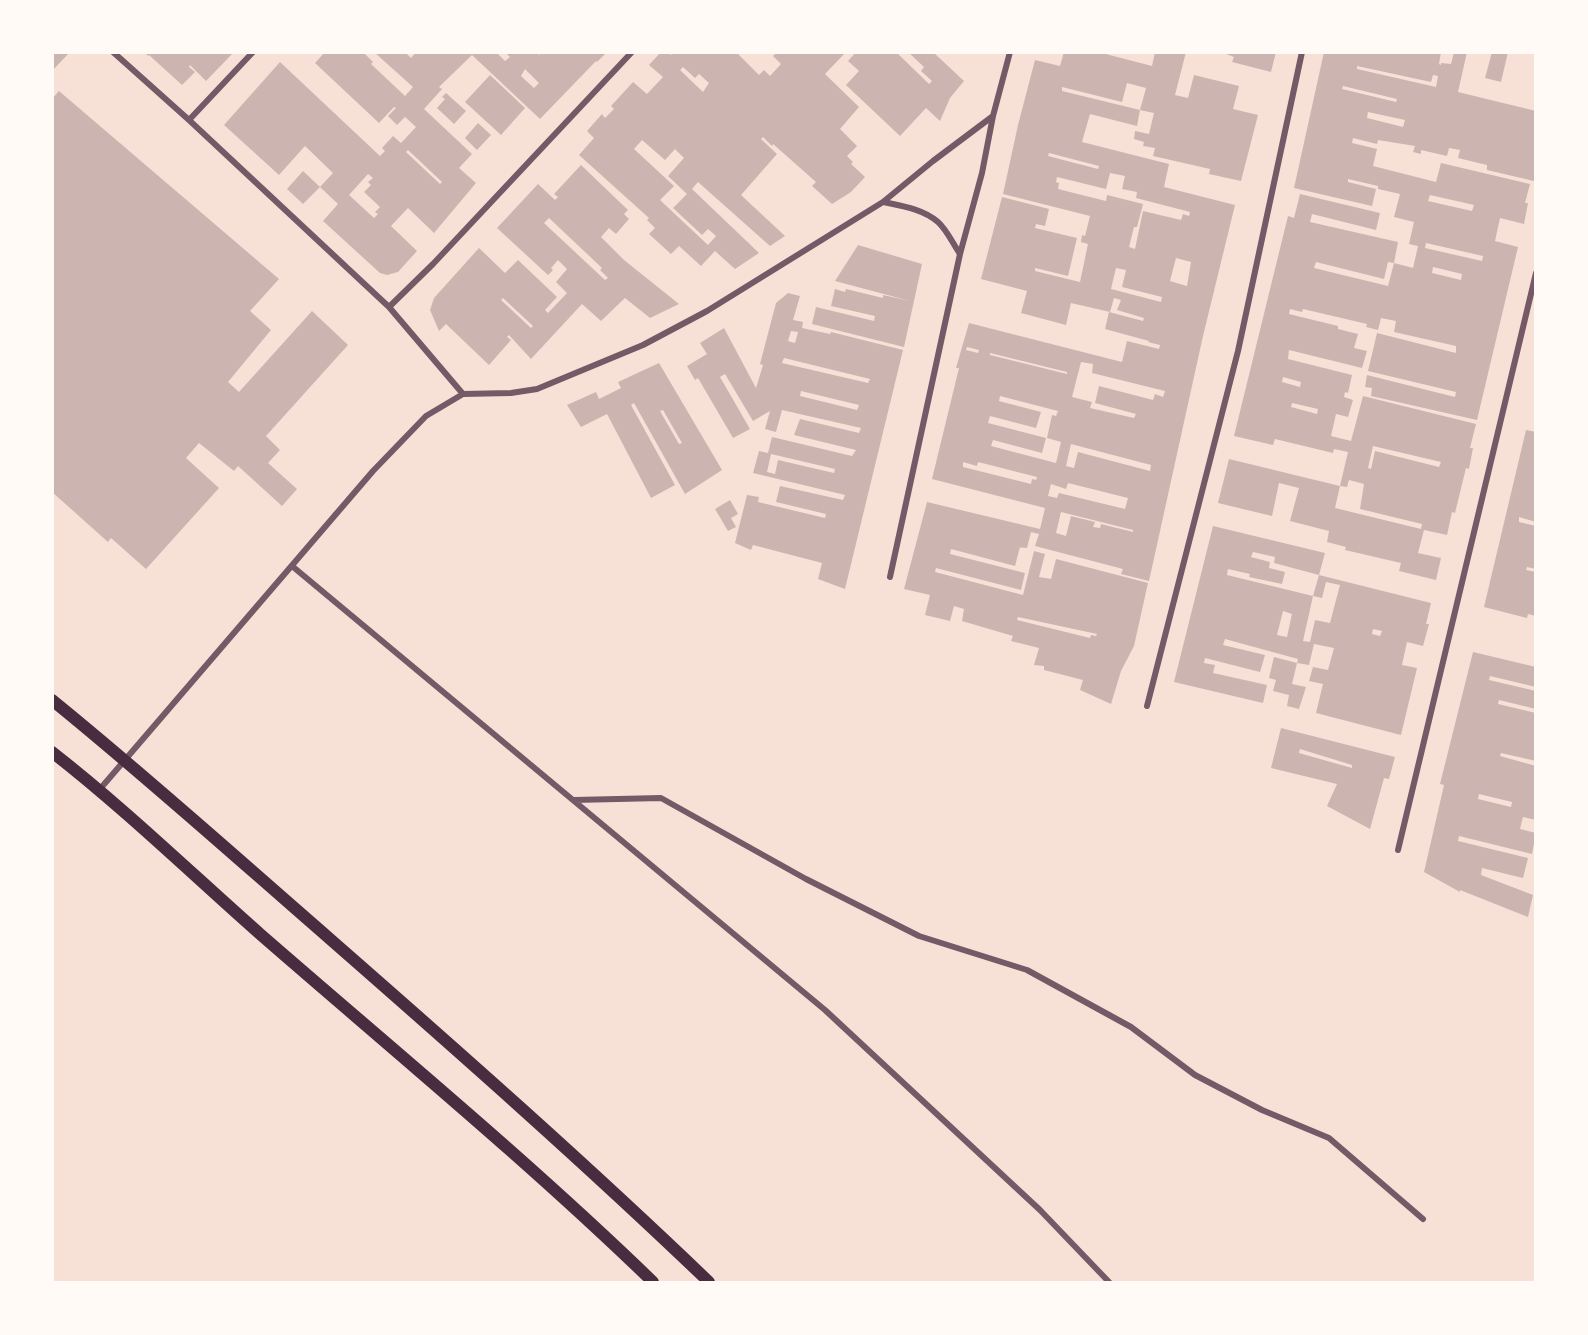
<!DOCTYPE html>
<html>
<head>
<meta charset="utf-8">
<style>
	body { margin:0 }
	#map { position:relative; width:1588px; height:1335px; overflow:hidden; background:#f7e1d7; font-family:"Golos Text",sans-serif }
	canvas { display:block }
	.frame { position:absolute; inset:0; border:54px solid #fffaf5; pointer-events:none }
</style>
</head>
<body>
<div id="map">
<canvas width="1588" height="1335"></canvas>
<div class="frame"></div>
</div>
<script>
const ctx = document.querySelector('canvas').getContext('2d');
ctx.lineJoin = 'round';
function fillPath(path, color) {
  ctx.fillStyle = color;
  ctx.fill(path, 'evenodd');
}
function trace(path, color, width, dash) {
  ctx.strokeStyle = color;
  ctx.lineWidth = width;
  ctx.lineCap = dash ? 'butt' : 'round';
  ctx.setLineDash(dash || []);
  ctx.stroke(path);
}
const building = new Path2D(`
	M52,52H70L52,71Z
	M144,52H234L206,81L190,65L189,67L195,72L182,85L149,55L148,56Z
	M325,52H363L373,62L371,64L405,96L413,87L374,52H405L411,58L416,52H496L505,61L510,57L505,52H537L539,55L541,52H607L597,62L596,61L540,119L472,55L439,87L442,89L424,109L472,154L459,168L476,183L434,233L408,208L391,226L417,251L398,272L387,275L380,273L323,221L338,204L320,187L333,173L305,146L279,175L224,125L280,62L380,156L385,151L382,148L393,136L401,143L416,127L405,117L397,125L388,116L396,108L394,107L379,123L315,63ZM525,69L539,83L534,88L521,76ZM408,150L442,182L440,184L406,152ZM368,174L373,178L368,182L371,185L364,192L380,207L375,212L378,214L374,218L349,195Z
	M661,52H668L671,55L673,52H736L759,75L764,70L770,76L781,64L773,56L777,52H846L825,74L859,107L840,129L857,146L847,156L853,162L851,164L865,177L851,192L832,204L812,186L816,182L773,144L772,146L763,137L761,139L777,154L741,195L785,236L770,246L698,182L692,189L759,253L735,269L715,251L701,266L679,246L671,254L649,234L655,228L647,220L649,218L579,155L594,138L587,131L602,114L605,118L614,109L611,106L633,82L647,94L663,77L649,65ZM683,67L695,78L699,74L709,83L703,92L680,70ZM642,140L665,160L675,149L684,158L668,176L687,194L673,208L702,235L708,229L716,236L708,245L660,200L674,186L634,149Z
	M856,52H896L929,84L932,81L921,71L924,67L908,52H933L964,81L950,98L940,121L926,108L900,136L846,85L859,71L848,61Z
	M1064,52H1098L1152,66L1155,52H1186L1175,95L1188,98L1194,75L1239,86L1233,109L1258,115L1241,181L1209,174L1210,169L1153,156L1155,148L1143,146L1144,142L1134,139L1135,131L1149,134L1154,113L1140,110L1146,88L1127,83L1122,102L1062,87V91L1140,110L1137,126L1090,114L1082,142L1169,164L1164,187L1235,205L1203,336L1149,581L1121,574L1123,569L1035,546L1039,534L1031,532L1027,548L1017,547H1020L1015,566L951,549L950,554L1025,573L1021,590L936,568L935,572L1023,595L1034,551L1045,554L1039,577L1051,579L1056,559L1148,583L1134,646L1121,671L1111,704L1080,690L1083,680L1044,670V666L1034,665L1039,648L1011,641L1013,636L962,621L964,609L954,606L950,621L925,615L930,595L904,589L927,502L1040,529L1045,508L932,479L959,368H956L969,323L1122,362L1127,341L1159,349L1160,345L1148,342L1149,341L1105,329L1109,312L1143,321L1144,318L1117,310L1121,300L1114,298L1110,312L1071,303L1066,325L1021,313L1027,291L981,279L1002,197L1049,209L1045,226L1036,224L1035,228L1077,238L1068,276L1035,268V271L1080,282L1088,244L1081,242L1082,235L1085,236L1090,216L1003,194L1018,125L1035,60L1060,66ZM1049,153L1099,166L1098,169L1048,156ZM1110,173L1125,176L1122,189L1137,192L1136,198L1190,212L1189,216L1183,214L1181,220L1143,211L1135,249L1129,247L1134,227H1137L1143,204L1107,195L1106,201L1058,189L1059,183L1056,182L1057,177L1106,189ZM1176,258L1191,262L1187,286L1170,281ZM1116,268L1126,270L1122,287L1162,297L1161,302L1111,289ZM967,347L979,350L978,353L966,350ZM990,353L1067,372V374L990,355ZM1081,362L1093,364L1092,373L1165,391L1163,397L1155,394L1153,400L1099,386L1095,403L1136,414L1134,418L1090,408L1092,402L1072,397ZM1000,396L1058,411L1056,416L1052,415L1047,438L1061,442L1056,463L991,446L993,440L1042,453L1046,438L988,423L990,416L1036,428L1041,412L999,401ZM1071,444L1151,465L1150,471L1078,452L1074,468L1066,466ZM963,462L977,466L978,462L1037,477L1036,480L1032,479L1031,484L963,467ZM1068,483L1128,498L1125,509L1059,493L1057,498L1048,496L1051,484L1066,489ZM1061,512L1133,530V532L1101,524L1100,528L1093,527L1095,522L1071,516L1066,536L1056,533ZM1018,617L1097,634L1096,636L1091,635L1090,638L1017,620Z
	M1221,52H1276L1271,72L1232,62L1234,57Z
	M1324,52H1441L1439,64L1441,65V63L1451,64L1454,52H1467L1458,92L1536,111L1534,181L1487,170V165L1458,158L1460,150L1449,148L1447,156L1421,150V154L1413,152L1415,146L1378,140L1377,144L1353,138L1352,143L1377,149L1373,166L1436,182L1441,163L1530,184L1525,203H1528L1524,224L1500,218L1495,241L1518,247L1477,420L1371,396L1372,388L1365,387L1367,375L1455,397L1456,392L1368,371L1377,333L1456,353V346L1394,332L1396,321L1381,318L1378,330L1366,327L1367,324L1303,309L1302,312L1290,309L1289,314L1338,326V329L1358,334L1354,348L1367,351L1362,368L1289,350L1288,359L1352,375L1348,393L1345,392L1344,397L1353,400L1348,417L1336,414L1331,436L1351,441L1363,396L1476,424L1470,448H1473L1469,469L1466,468L1455,513L1452,512L1447,535L1424,530L1418,553L1441,558L1436,580L1399,571L1401,563L1345,550L1346,547L1327,542L1329,531L1290,521L1299,488L1279,483L1272,516L1218,503L1229,459L1340,486L1348,452L1334,449L1333,453L1275,439L1273,445L1234,436L1288,216L1294,218L1300,194L1380,213L1376,230L1312,214L1310,222L1398,242L1394,263L1388,262L1384,279L1316,262L1314,268L1388,286L1394,263L1413,268L1418,246L1409,244L1414,222L1394,217L1400,194L1378,189V186L1348,179V182L1376,189L1372,206L1294,188ZM1357,66L1431,82L1433,75L1438,76L1436,87L1357,69ZM1343,86L1397,99L1396,102L1342,89ZM1368,112L1405,120L1403,127L1367,118ZM1430,195L1474,205L1472,211L1428,201ZM1426,243L1483,256L1482,261L1425,248ZM1433,267L1462,274L1461,280L1432,273ZM1283,377L1301,382L1300,387L1282,382ZM1292,403L1318,409L1317,414L1291,407ZM1373,446L1441,462L1439,467L1375,451L1371,469L1368,468ZM1349,480L1364,484L1360,509L1422,524L1421,529L1335,508L1340,486L1347,487Z
	M1492,52H1508L1501,82L1485,78Z
	M490,75L525,108L501,135L465,102Z
	M59,91L279,279L250,311L271,330L228,382L239,392L312,311L348,345L266,436L280,450L268,463L297,489L282,506L238,466L234,471L199,443L186,458L219,488L146,569L111,538L108,542L52,492V99Z
	M446,93L466,111L454,124L437,108L445,99L442,97Z
	M478,123L491,135L477,150L465,138Z
	M581,165L628,210L624,214L629,219L616,234L609,228L601,237L624,260L679,304L650,318L625,298L601,321L582,304L531,359L509,335L507,337L511,340L489,365L446,324L439,331L430,310L434,298L479,248L505,273L518,260L557,297L545,310L548,313L567,293L556,282L567,269L558,260L551,268L553,270L548,275L497,228L538,184L555,200L558,197L554,194ZM549,218L602,268L600,270L608,278L605,280L544,223ZM503,298L533,326L531,328L501,300Z
	M303,171L320,187L303,204L287,189Z
	M858,245L922,264L904,347L812,324L816,307L874,321L875,316L831,306L835,289L845,292L846,289L883,298V295L910,301L835,281Z
	M788,293L800,296L793,320L803,322L802,328L830,334L831,332L903,350L845,589L818,579L822,563L753,545L751,550L735,543L747,495L759,497L758,502L825,518L826,514L776,502L780,486L843,500L845,495L753,473L759,451L768,453L772,437L852,456L856,450L794,435L800,419L859,433L861,428L782,410L776,432L765,429L770,411L753,421L725,374L720,377L750,429L733,438L698,378L695,380L687,366L707,354L700,343L724,328L756,388L763,365L760,364L776,303ZM791,331L798,332L795,343L788,341ZM784,358L870,379L868,383L782,363ZM801,391L859,405L857,410L800,396ZM771,454L835,469L834,473L778,460L775,474L767,472Z
	M659,363L722,470L685,494L634,403L631,405L675,485L651,498L607,414L581,427L567,405L596,392L599,399L621,388L618,382ZM663,410L682,443L679,444L660,411Z
	M1526,430L1536,432V522L1519,517V522L1536,526V569L1527,567L1526,570L1536,572V616L1528,614L1527,618L1484,607Z
	M730,500L738,514L731,518L736,527L728,531L715,509Z
	M1213,526L1325,553L1319,575L1274,563L1275,557L1253,552L1251,557L1270,562L1269,568L1285,572L1282,584L1249,577L1250,574L1228,569L1227,575L1313,596L1303,641L1310,642L1315,620L1330,623L1340,585L1326,582L1322,598L1313,596L1319,575L1431,603L1426,624H1429L1423,646L1407,642L1402,665L1417,668L1401,735L1316,713L1323,684L1309,681L1313,667L1328,670L1334,648L1314,644L1309,665L1297,663L1298,659L1225,639L1223,645L1265,655L1260,672L1205,658L1204,663L1215,665L1213,673L1267,685L1263,703L1174,682ZM1283,611L1292,614L1287,637L1277,635ZM1373,629L1382,631L1380,636L1372,634Z
	M1473,652L1536,667V687L1490,676L1489,680L1536,691V709L1499,700L1498,704L1536,713V761L1501,753L1500,756L1536,766V820L1523,817L1520,829L1536,833L1532,854L1459,836L1458,841L1528,858L1523,878L1482,868L1481,875L1533,895L1528,917L1460,890V892L1424,872L1444,785L1440,784ZM1479,794L1512,802L1511,807L1478,799Z
	M1274,657L1297,663L1292,684L1306,687L1299,709L1287,706L1289,695L1273,691L1276,680L1269,678Z
	M1281,728L1395,757L1389,779L1384,778L1370,829L1327,806L1337,784L1271,768ZM1300,749L1352,765V768L1299,753Z`);
const minor = new Path2D(`
	M113,52L189,120L389,307L463,394
	M189,120L253,52
	M883,202C902,206 923,209 938,222C947,230 953,244 960,254
	M389,307L433,264L632,52
	M292,566L825,1010L1040,1210L1109,1282
	M890,577L960,254L982,173L993,116
	M1147,706L1238,351L1302,52
	M100,789L373,471L426,416L463,394L511,393L537,389L643,345L707,311L883,202L933,161L993,116L1010,52
	M574,800L661,798L806,879L919,936L1027,970L1131,1027L1195,1075L1262,1110L1329,1138L1423,1219
	M1398,850L1536,273`);
const secondary = new Path2D(`
	M52,700C147,777 238,859 330,939C458,1051 586,1164 709,1282
	M52,752C125,809 191,873 260,934C392,1049 527,1160 653,1282`);
fillPath(building, '#ccb4b1');
trace(minor, '#755966', 6);
trace(secondary, '#4a2c40', 12);
</script>
</body>
</html>
